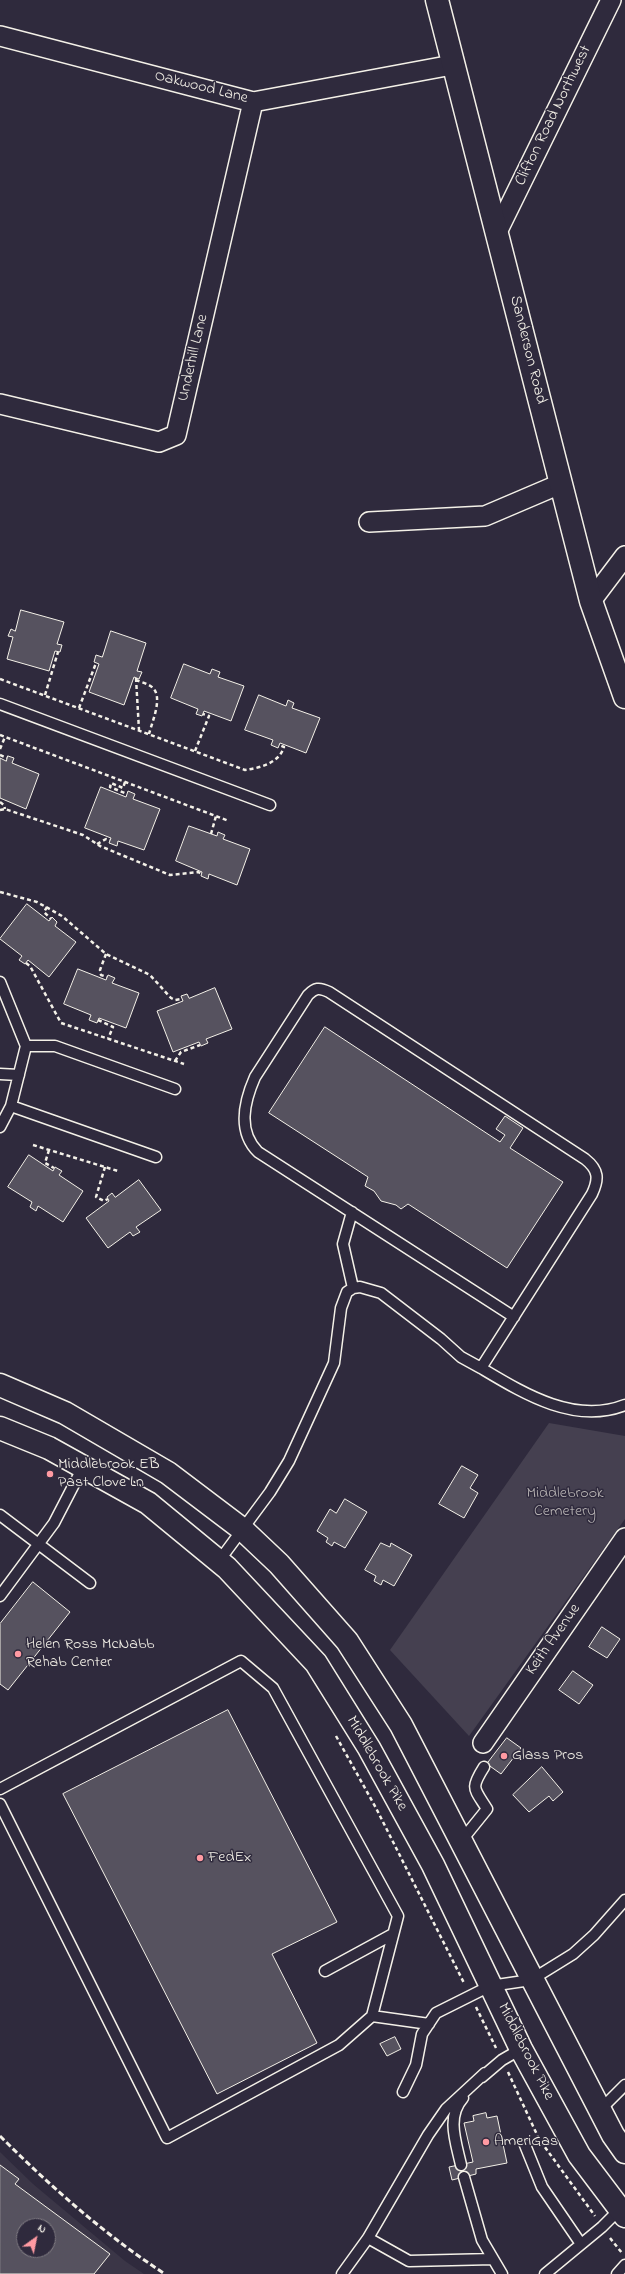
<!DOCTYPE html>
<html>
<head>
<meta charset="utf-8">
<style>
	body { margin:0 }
	#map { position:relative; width:625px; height:2274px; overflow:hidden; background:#2f2a3d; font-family:"Indie Flower",sans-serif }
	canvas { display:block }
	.north { position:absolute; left:16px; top:2218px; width:40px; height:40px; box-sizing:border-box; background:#2f2a3d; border:1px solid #7e7a81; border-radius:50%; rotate:33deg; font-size:11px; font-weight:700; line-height:16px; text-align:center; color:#f4f1e8 }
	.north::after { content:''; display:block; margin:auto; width:14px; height:18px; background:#ff9aa2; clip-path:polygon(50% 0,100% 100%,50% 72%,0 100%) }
</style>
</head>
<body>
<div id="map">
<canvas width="625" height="2274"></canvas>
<div class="north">N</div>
</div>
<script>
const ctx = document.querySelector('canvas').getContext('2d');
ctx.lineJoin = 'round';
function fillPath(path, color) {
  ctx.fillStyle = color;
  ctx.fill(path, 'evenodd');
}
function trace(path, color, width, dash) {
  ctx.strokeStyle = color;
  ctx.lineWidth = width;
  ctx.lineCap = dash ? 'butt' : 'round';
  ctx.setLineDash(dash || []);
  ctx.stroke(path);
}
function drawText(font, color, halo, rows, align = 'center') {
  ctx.font = font + ' "Indie Flower",sans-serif';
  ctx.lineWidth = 3;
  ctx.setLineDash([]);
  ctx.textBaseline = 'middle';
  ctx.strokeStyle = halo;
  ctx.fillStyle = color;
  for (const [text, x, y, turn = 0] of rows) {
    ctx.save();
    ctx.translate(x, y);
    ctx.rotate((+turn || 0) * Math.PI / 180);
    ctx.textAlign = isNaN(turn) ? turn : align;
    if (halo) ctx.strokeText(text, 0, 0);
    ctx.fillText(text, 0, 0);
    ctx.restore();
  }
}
const built = new Path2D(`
	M0,2152L33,2184L125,2261L144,2274H0ZM24,2226H48V2250H24Z`);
const green = new Path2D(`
	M549,1423L625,1436V1519L469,1736L390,1650Z`);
const building = new Path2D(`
	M21,610L64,622L57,644L62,645L60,652L55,651L49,671L7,659L13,637L8,636L11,629L15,631Z
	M111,631L146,643L137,671L142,672L139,679L134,677L124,705L89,692L99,664L94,662L96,655L102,657Z
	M184,664L210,674L212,669L220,672L218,677L244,686L231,721L204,711L202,716L196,714L198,709L171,698Z
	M259,695L286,706L288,700L294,703L292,708L320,718L306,753L280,743L278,748L271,745L273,740L245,730Z
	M8,756L14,758L12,763L39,774L26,809L0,798V758L6,761Z
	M101,787L126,797L128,791L135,794L133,799L160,809L144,850L118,841L117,846L109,843L111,838L85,828Z
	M189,826L217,836L218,832L225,835L223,839L250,849L237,885L209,874L208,879L201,876L202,872L176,861Z
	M27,904L49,921L52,917L57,922L55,926L76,942L49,977L28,960L25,964L19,960L22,956L0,939Z
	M78,969L106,980L108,975L115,978L112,983L139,993L126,1028L99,1018L97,1023L89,1020L91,1015L64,1004Z
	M215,988L232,1029L206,1039L208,1043L201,1046L199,1042L173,1052L157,1011L183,1001L181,996L187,994L189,998Z
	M325,1027L500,1142L505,1135L496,1129L505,1116L523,1128L510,1148L563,1182L507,1268L408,1204L401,1209L396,1205L381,1201L374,1191L365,1186L368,1177L269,1113Z
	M29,1155L53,1171L55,1167L62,1171L59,1175L83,1191L63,1222L38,1206L36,1211L30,1207L32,1202L8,1187Z
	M139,1180L161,1210L136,1227L140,1232L133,1236L130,1232L108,1248L86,1218L109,1201L107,1197L112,1193L115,1197Z
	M462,1466L478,1475L470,1488L478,1493L464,1518L439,1504Z
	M345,1499L367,1512L345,1548L334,1542L332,1546L326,1542L328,1538L317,1531L330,1509L336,1513Z
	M381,1543L390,1547L391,1543L412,1555L394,1586L383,1580L381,1585L374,1581L376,1576L365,1570Z
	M33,1582L70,1612L8,1690L0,1684V1624Z
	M602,1627L620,1639L607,1658L589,1647Z
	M573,1671L593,1685L579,1704L559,1690Z
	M228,1710L337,1922L272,1954L317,2043L217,2094L63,1794Z
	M507,1738L521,1748L501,1774L487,1764Z
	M542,1767L563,1792L553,1801L549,1796L529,1812L513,1795Z
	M395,2037L401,2049L387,2056L380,2044Z
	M486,2113L487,2118L497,2116L507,2163L476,2169V2174L452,2180L449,2167L473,2162L464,2123L474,2121L473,2116Z
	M0,2165L19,2179L15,2184L110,2254L94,2274H0ZM24,2226H48V2250H24Z`);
const path = new Path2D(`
	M136,678L139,730
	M0,679L245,770C260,768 279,763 284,747L279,745
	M136,680C141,682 149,684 153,688C163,698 152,722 149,734
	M45,695L58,652
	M79,708L96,663
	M0,735L229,821
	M0,749L5,737
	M195,751L209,716L203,714
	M0,755L7,758
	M125,782L123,788L111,783L110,787L127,794
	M0,802L4,805L5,809
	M0,810L5,809L83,835L100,846L170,875L198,872L202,874
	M211,834L216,816
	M97,844L106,839L110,840
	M0,892L37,902L62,916L106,954L150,975L171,998L175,1000L182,999
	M47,907L44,912L51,919
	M106,954L100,970L101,975L107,977
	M26,963L30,966L61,1023L184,1064
	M98,1020L113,1027L108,1039
	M175,1061L181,1052L200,1045
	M33,1145L118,1171
	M49,1150L45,1163L54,1168
	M105,1167L96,1197L104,1201L108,1199
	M336,1736L376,1808L464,1983
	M476,2007L496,2048
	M508,2072L539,2139L595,2216
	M610,2238L622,2253`);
const lane = new Path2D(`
	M0,704L270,805
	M0,982L26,1046H55L175,1089
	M0,1074L19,1075
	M11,1106L156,1157
	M0,1127L11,1106L26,1046
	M352,1212L343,1244L353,1288
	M481,1368C523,1393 574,1425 625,1405
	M0,1515L90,1583
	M219,1561L270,1492L289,1461L334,1363L341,1308L347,1292L353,1288L360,1287L381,1293L441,1339L461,1357L481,1368L592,1194C599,1179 599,1170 585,1159L329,992C319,987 315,988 308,995L255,1077C244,1102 237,1131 258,1152L514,1317
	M0,1596L54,1523L83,1467
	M0,1789L241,1661L273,1688L398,1916L372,2016L339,2045L167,2138L0,1804
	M462,1840L487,1809C474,1788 470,1789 484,1767
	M325,1971L393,1934
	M372,2016L429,2024
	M482,2077L502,2060L521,2049
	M403,2092L416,2065L422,2034L436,2013L490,1986L531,1980L573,1954L594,1935L625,1900
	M600,2110L625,2085
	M525,2145L542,2187L581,2244
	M461,2165C456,2142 446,2117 463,2098
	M464,2177L482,2240L502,2274
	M368,2238L409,2261L493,2259
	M342,2274L368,2238L428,2135L446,2109L485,2073
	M545,2274L602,2227L620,2209
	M617,2274L625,2265`);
const street = new Path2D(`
	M0,36L253,102L452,65
	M497,232L611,0
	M0,404L159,442L176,435L253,102
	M369,522L485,516L560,484
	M591,601L625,556
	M483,1743L625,1538`);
const secondary = new Path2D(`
	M437,0L591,601L625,697
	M0,1385L65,1413L168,1473L242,1529L279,1564L347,1641L401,1725L613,2135L625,2152
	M0,1428L49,1448L148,1503L227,1568L316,1663L369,1748L433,1865L521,2049L579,2155L625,2216`);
const rail = new Path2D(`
	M0,2136C50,2186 105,2235 165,2274`);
const markers = [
	[50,1474,4,"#ff9aa2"],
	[18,1654,4,"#ff9aa2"],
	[504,1756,4,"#ff9aa2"],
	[200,1858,4,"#ff9aa2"],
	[486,2142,4,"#ff9aa2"]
];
const streetNames = [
	["Oakwood Lane",201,88,14],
	["Clifton Road Northwest",554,116,-64],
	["Sanderson Road",527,350,76],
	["Underhill Lane",194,358,-77],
	["Keith Avenue",554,1640,-55],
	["Middlebrook Pike",376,1764,60],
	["Middlebrook Pike",525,2052,63]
];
const poiNames = [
	["Middlebrook EB",58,1465],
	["Past Clove Ln",58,1483],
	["Helen Ross McNabb",26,1645],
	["Rehab Center",26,1663],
	["Glass Pros",512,1756],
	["FedEx",208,1858],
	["AmeriGas",494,2142]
];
const parkNames = [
	["Middlebrook",565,1494],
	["Cemetery",565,1512]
];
fillPath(built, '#3b3647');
fillPath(green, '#454050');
fillPath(building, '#56525f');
trace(building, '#f4f1e8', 1);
trace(lane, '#f4f1e8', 13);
trace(street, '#f4f1e8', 22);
trace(secondary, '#f4f1e8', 25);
trace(path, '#f4f1e8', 2.5, [4, 3]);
trace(lane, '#2f2a3d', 10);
trace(street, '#2f2a3d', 19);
trace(secondary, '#2f2a3d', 22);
trace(rail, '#f4f1e8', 3, [6, 3]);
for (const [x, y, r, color] of markers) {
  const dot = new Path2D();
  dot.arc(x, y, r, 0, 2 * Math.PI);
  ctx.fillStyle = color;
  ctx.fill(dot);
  trace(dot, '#2f2a3d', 1.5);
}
drawText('16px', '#f4f1e8', '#2f2a3d', streetNames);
drawText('16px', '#f4f1e8', '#2f2a3d', poiNames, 'left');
drawText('16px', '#b7b3b3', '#2f2a3d', parkNames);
</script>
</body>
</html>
